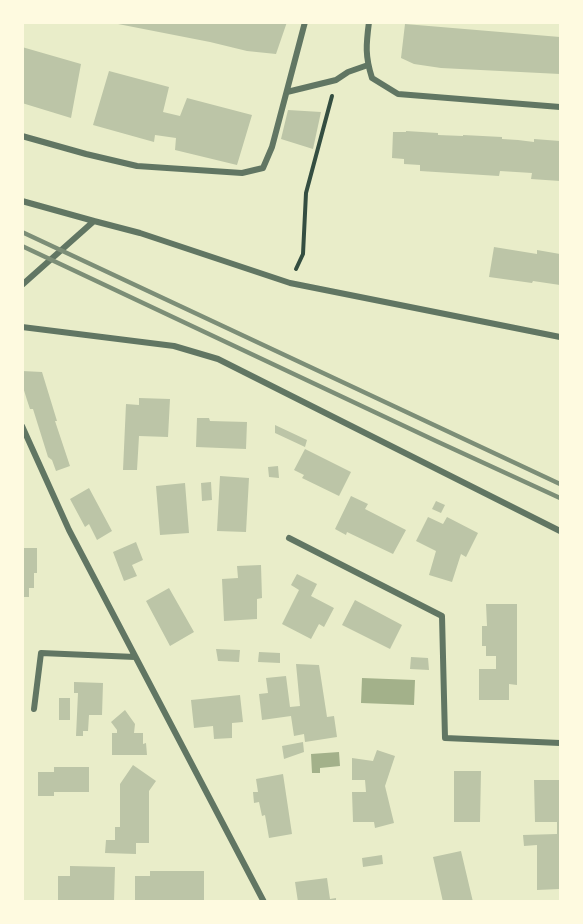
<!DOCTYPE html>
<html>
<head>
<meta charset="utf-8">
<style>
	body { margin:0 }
	#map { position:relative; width:583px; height:924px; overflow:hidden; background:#e9edc9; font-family:"DejaVu Sans",sans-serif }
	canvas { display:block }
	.frame { position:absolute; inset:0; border:24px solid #fefae0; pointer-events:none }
</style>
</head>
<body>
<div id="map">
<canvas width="583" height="924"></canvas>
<div class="frame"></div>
</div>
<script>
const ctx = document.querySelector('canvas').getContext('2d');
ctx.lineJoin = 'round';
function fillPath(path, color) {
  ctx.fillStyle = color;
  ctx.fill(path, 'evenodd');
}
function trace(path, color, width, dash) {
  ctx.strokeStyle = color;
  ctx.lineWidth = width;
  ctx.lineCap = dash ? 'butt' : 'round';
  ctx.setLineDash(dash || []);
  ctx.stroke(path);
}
const water = new Path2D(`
	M362,678L415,680L414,705L361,703Z
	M339,752L340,766L320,768V773H312L311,754Z`);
const building = new Path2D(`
	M118,22H287L276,54L247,51L210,42L118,24Z
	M405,24L560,37V74L441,68L414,64L401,58Z
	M22,47L81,64L71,118L22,103Z
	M109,71L169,87L163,112L180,116L187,98L252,115L237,165L175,150L176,138L155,135L154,142L93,125Z
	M288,110L321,112L313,149L281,139Z
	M406,131L438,133V135L463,136V135L502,137V139L518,140L534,142V139L560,141V181L531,179L532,173L500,171L499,176L420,171V165L404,164V159L392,158L393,132H406Z
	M494,247L537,254V250L560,254V285L533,281L532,283L489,277Z
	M22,371L42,372L57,421H55L70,466L56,471L52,460L48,457L33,409H30L27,400L22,384Z
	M139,398L170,399L168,437L139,436L137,470H123L126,404L139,405Z
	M197,418H209L210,421L247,422L246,449L196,447Z
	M275,425L307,440L305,447L275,433Z
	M305,449L351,472L339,496L302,478L304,475L294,470Z
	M278,466L279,478L269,477L268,467Z
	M220,476L249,478L246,532L217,531Z
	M211,482L212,500L202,501L201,483Z
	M185,483L189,533L160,535L156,486Z
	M89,488L112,531L97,540L89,524L85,527L70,499Z
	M351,496L368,504L365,509L406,530L393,554L347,532L346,535L335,529Z
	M436,501L445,505L441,513L432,509Z
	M428,517L443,524L447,517L478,533L466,557L461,554L452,582L429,575L436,551L416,541Z
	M136,542L143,560L132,565L137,576L124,581L113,552Z
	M22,548H37V573H34V588H29V597H22Z
	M261,565L262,598L257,599V619L224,621L222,579L238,578L237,566Z
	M297,574L317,584L311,596L334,608L324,627L319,624L311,639L282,624L299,590L291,585Z
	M169,588L194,632L170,646L146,601Z
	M355,600L402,625L390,649L342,625Z
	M486,604H517V685L509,684V700H479V669H496V656H486V646H482V626H487Z
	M216,649L240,650L239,662L218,661Z
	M259,652L280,653V663L258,662Z
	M411,657L428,658L429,670L410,669Z
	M296,664L319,665L327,717L334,716L337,737L305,742L304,734L294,736L291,716L262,720L259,694L268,693L266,678L286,676L290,707L300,706Z
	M74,682L103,683L102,715H89L88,731H83V736H76L78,693H74Z
	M240,695L243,722L232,723V738L214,739L213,726L194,728L191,700Z
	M59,698H70V720H59Z
	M125,710L135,724L134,733H143V744L146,743L147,755H112V733H117V730L111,722Z
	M303,742L304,752L284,759L282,746Z
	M377,750L395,756L385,786L394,823L375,828L374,822H353L352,792H366L365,780H352V758L373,761Z
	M133,765L156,781L149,791V843H136V854L105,853L106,840H115V827H120V784Z
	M54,767H89V792H54V796H38V772H54Z
	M454,771H481L480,822H454Z
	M283,774L292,834L269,838L265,815L262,816L259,802L254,803L253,792H258L256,779Z
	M534,780H560V889L537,890V845L524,846L523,835L557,834V822H535Z
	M461,851L473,902H443L433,857Z
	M382,855L383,864L363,867L362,858Z
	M70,866L115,867L114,902H58V876H70Z
	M150,871H204V902L151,900V902H135V876H150Z
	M327,878L330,899L336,898V902H298L295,882Z`);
const path = new Path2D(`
	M296,269L303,254L306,193L332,96`);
const minor = new Path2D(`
	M369,22C366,45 365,56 372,78L398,94L560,107
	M287,92L336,80L348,72L368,65
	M22,136L86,154L137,166L242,173L263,168L272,147L305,22
	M22,201L94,221
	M22,285L94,221L140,233L290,283L560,337
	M22,327L174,346L218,359L560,531
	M22,426L69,530L264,902
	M289,538L442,616L445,738L560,743
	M34,709L41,653L135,657`);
const rail = new Path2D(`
	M22,232L560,484
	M22,246L436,441L560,498`);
fillPath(water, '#a3b18a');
fillPath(building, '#bcc5a7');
trace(path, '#344e41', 4);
trace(minor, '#617663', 6);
trace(rail, '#7c8e77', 4.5);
</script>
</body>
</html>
